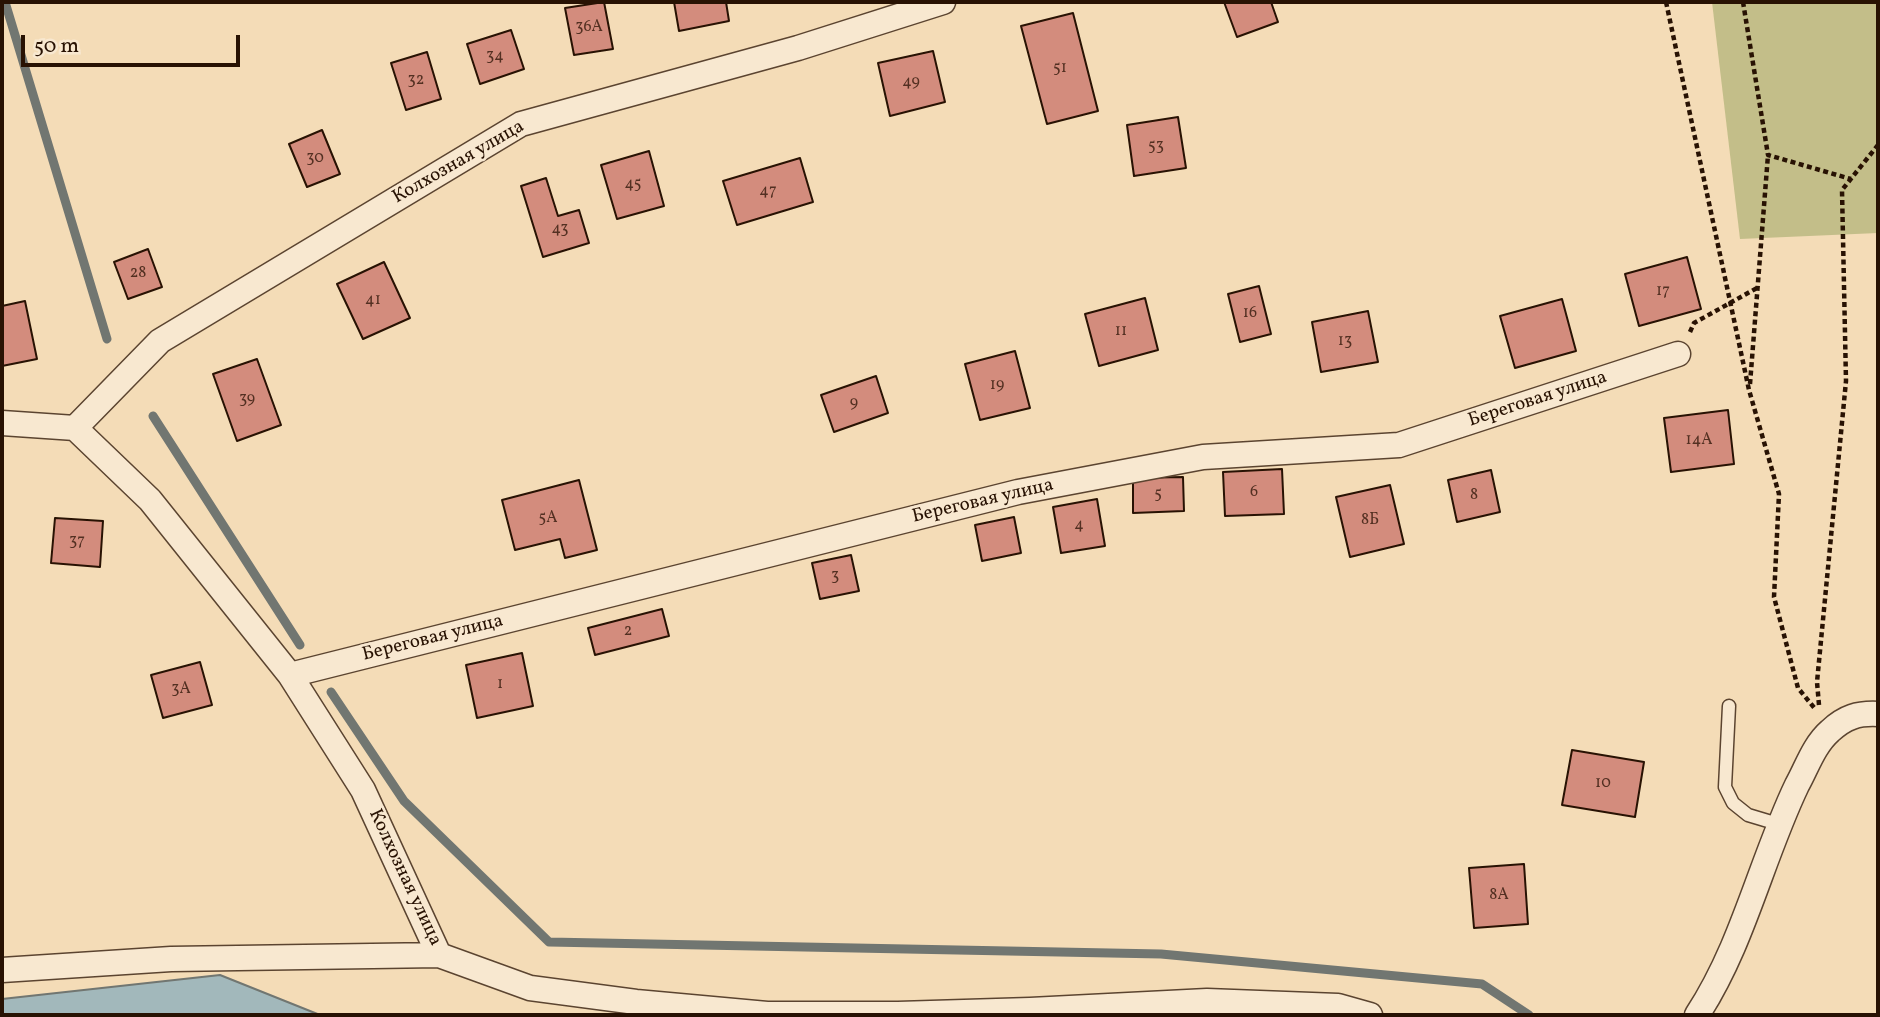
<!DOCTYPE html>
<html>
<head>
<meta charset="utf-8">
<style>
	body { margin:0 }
	#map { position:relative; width:1880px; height:1017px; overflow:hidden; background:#f4dcb7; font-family:Vollkorn,serif }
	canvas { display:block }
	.frame { position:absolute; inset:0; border:4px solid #281203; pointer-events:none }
	.scale { position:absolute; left:21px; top:35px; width:219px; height:32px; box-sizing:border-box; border:4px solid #281203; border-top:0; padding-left:9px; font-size:21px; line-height:24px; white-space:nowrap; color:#281203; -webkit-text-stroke:5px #f8e8d0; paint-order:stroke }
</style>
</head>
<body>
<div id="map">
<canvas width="1880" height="1017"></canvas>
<div class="frame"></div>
<div class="scale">50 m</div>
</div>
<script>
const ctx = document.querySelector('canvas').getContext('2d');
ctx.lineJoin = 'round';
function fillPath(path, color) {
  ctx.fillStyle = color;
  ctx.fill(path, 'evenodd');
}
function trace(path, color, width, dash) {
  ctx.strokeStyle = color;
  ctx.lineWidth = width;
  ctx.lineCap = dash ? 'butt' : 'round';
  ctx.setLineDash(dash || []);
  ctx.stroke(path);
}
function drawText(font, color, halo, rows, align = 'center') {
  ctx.font = font + ' Vollkorn,serif';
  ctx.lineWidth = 5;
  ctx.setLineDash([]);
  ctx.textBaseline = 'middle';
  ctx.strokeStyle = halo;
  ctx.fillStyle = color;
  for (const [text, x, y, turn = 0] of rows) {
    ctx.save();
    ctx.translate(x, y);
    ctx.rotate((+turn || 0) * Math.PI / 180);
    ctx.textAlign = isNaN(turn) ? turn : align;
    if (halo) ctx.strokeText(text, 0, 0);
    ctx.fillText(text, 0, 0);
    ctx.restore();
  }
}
const green = new Path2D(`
	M1712,2H1878V233L1740,239Z`);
const water = new Path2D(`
	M220,975L320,1015H2V999Z`);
const stream = new Path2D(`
	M5,2L107,339
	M153,416L300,645
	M331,692L404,801L549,942L1161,954L1482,984L1529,1015`);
const building = new Path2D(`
	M604,2L613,49L574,55L565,8Z
	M674,2H726L729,21L679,31Z
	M1224,2H1271L1278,22L1237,37Z
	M1073,13L1098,111L1047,124L1021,26Z
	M511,30L524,69L480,84L467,44Z
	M933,51L945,102L890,116L878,63Z
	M427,52L441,99L406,110L391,63Z
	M1178,117L1186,168L1134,176L1127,125Z
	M322,130L340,174L307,187L289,144Z
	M649,151L664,206L617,219L601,165Z
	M800,158L813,202L737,225L723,181Z
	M546,178L558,216L579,210L589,243L543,257L521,186Z
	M148,249L162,287L128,299L114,262Z
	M1687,257L1701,309L1639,326L1625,274Z
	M384,262L410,318L363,339L337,284Z
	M1259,286L1271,334L1240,342L1228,294Z
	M1145,298L1158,350L1099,366L1085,314Z
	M1562,299L1576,351L1515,368L1500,316Z
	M25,301L37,359L2,366V306Z
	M1368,311L1378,362L1321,372L1312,322Z
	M1015,351L1030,408L980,420L965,364Z
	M257,359L281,425L237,441L213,374Z
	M876,376L888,413L834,432L821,395Z
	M1728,410L1734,464L1671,472L1664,418Z
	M1282,469L1284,514L1225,516L1223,472Z
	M1491,470L1500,512L1457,522L1448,480Z
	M1183,477L1184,511L1133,513V478Z
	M579,480L597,550L565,558L560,539L515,550L502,500Z
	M1390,485L1404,544L1350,557L1336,497Z
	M1097,499L1105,546L1061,553L1053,507Z
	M1014,517L1021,553L982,561L975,525Z
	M55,518L103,521L100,567L51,563Z
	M851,555L859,591L820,599L812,563Z
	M662,609L669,636L595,655L588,628Z
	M522,653L533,706L477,718L466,665Z
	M200,662L212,705L163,718L151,675Z
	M1572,750L1644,762L1635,817L1562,805Z
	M1524,864L1528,924L1474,928L1469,868Z`);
const path = new Path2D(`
	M1666,2L1749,390L1779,494L1774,597L1798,688L1816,710
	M1743,2L1768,155L1851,179
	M1690,332L1694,323L1757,288
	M1750,384L1768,155
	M1819,705L1817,682L1846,381L1842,190L1878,145`);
const lane = new Path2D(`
	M1729,706L1725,787L1733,803L1748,815L1778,824`);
const street = new Path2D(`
	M2,423L75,428L150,500L290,675L363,790L439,955L530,988L636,1002L767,1014H898L1030,1010L1207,1001L1338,1006L1370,1015
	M75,428L160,341L521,124L798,48L943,2
	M290,675L1018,492L1203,457L1399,445L1678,354
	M2,970L171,959L439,955
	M1697,1015C1743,945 1761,860 1797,785C1807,767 1814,745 1830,731C1845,717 1858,713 1878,714`);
const numberNames = [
	["36А",589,28],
	["34",495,57],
	["51",1060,69],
	["32",416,81],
	["49",911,83],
	["53",1156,147],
	["30",315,159],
	["45",633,185],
	["47",768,192],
	["43",560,230],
	["28",138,274],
	["17",1663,292],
	["41",373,301],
	["16",1250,314],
	["11",1121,332],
	["13",1345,342],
	["19",997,386],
	["39",247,400],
	["9",854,404],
	["14А",1699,441],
	["6",1254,493],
	["5",1158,495],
	["8",1474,496],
	["5А",548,519],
	["8Б",1370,521],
	["4",1079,526],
	["37",77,542],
	["3",835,577],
	["2",628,632],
	["1",500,685],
	["3А",181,690],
	["10",1603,784],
	["8А",1499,896]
];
const streetNames = [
	["Колхозная улица",459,163,-30],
	["Береговая улица",1538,400,-18],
	["Береговая улица",983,502,-13],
	["Береговая улица",433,639,-14],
	["Колхозная улица",404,878,65]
];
fillPath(green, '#c3be89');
fillPath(water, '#a2b8bb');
trace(water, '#717671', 2);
trace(stream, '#717671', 9);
fillPath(building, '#d38c7d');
trace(building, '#281203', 2);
trace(lane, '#5b4430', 15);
trace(street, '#5b4430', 27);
trace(path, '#281203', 4.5, [5, 3.5]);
trace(lane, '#f8e8d0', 12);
trace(street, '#f8e8d0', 24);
drawText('16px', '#533022', null, numberNames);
drawText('19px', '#281203', '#f8e8d0', streetNames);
</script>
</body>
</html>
